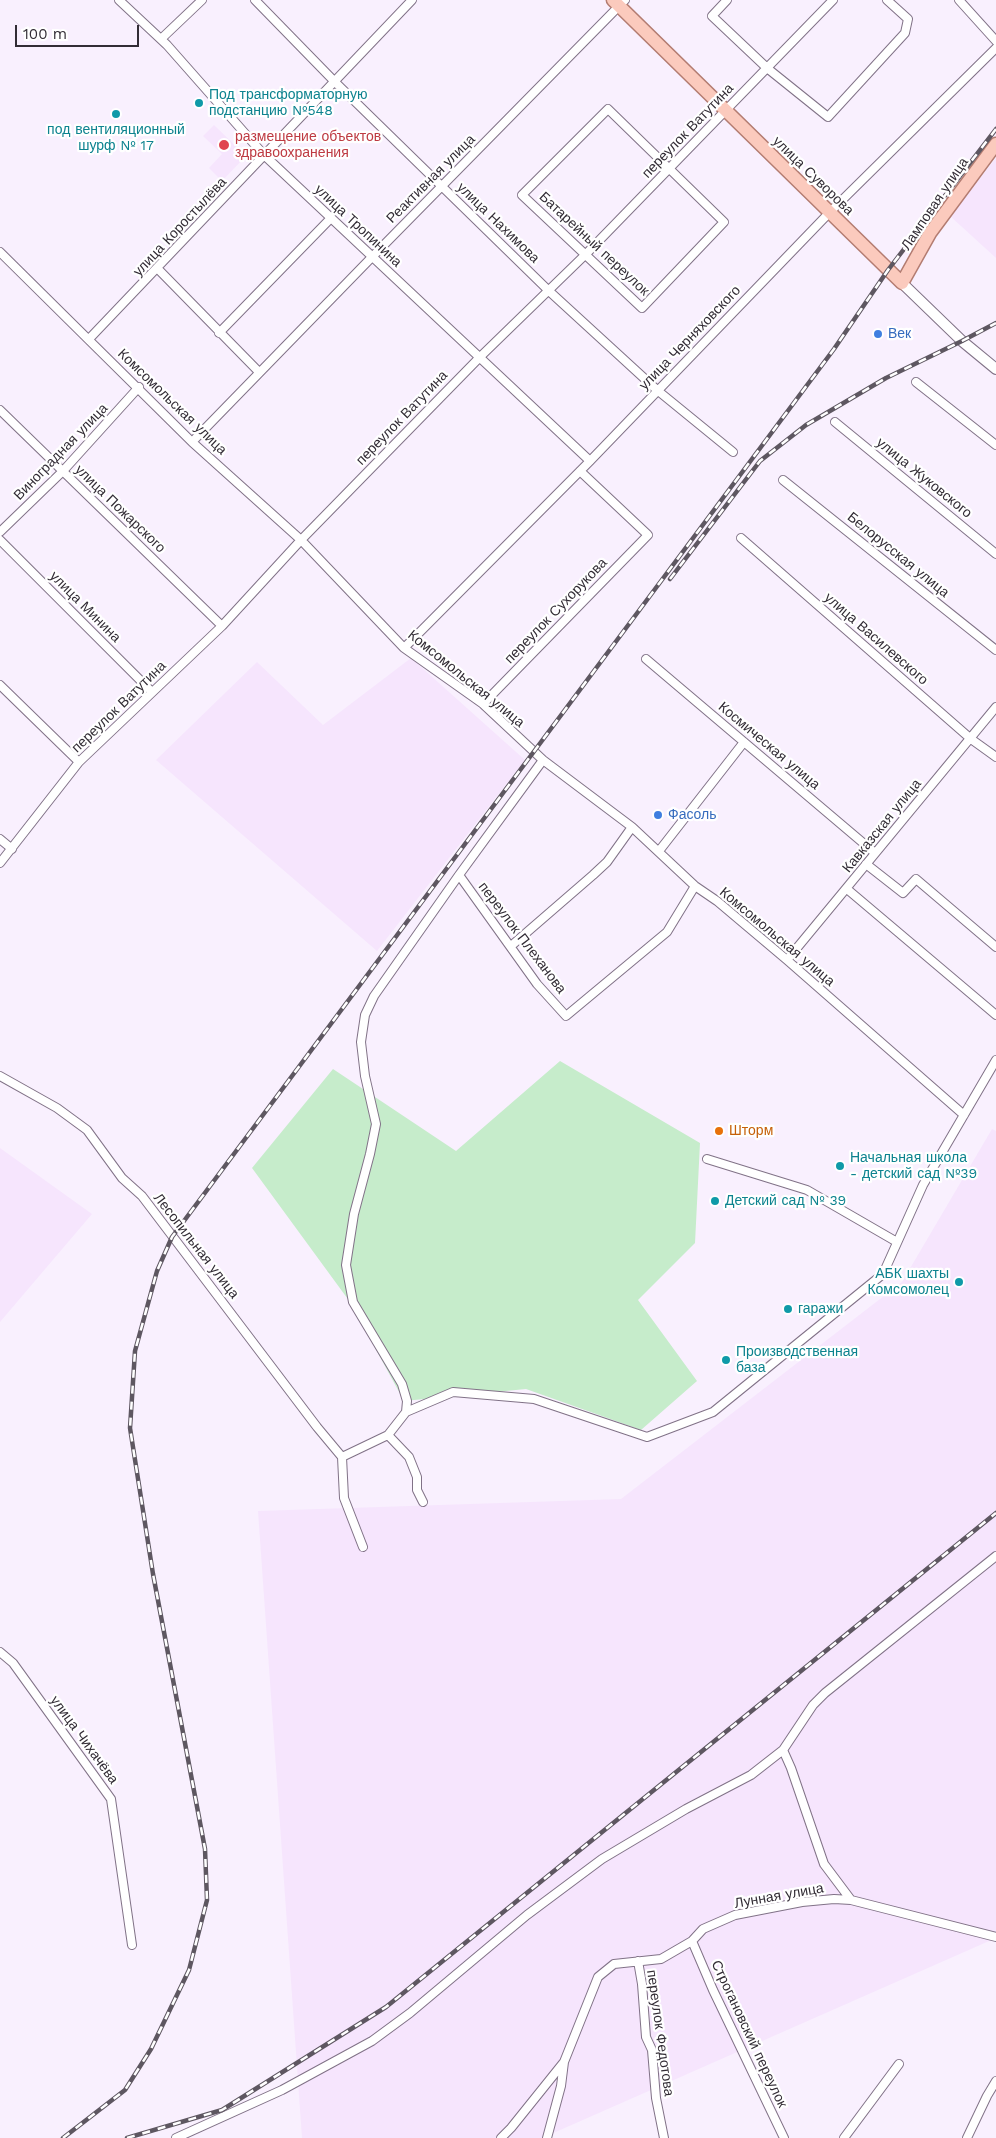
<!DOCTYPE html>
<html>
<head>
<meta charset="utf-8">
<style>
	body { margin:0 }
	#map { position:relative; width:996px; height:2138px; overflow:hidden; background:#f9f0fe; font-family:"Work Sans",sans-serif }
	canvas { display:block }
	.scale { position:absolute; left:15px; top:25px; width:124px; height:22px; box-sizing:border-box; border:2px solid #322c35; border-top:0; padding-left:6px; font-size:15px; line-height:18px; white-space:nowrap; color:#322c35; -webkit-text-stroke:4px #fff; paint-order:stroke }
</style>
</head>
<body>
<div id="map">
<canvas width="996" height="2138"></canvas>
<div class="scale">100 m</div>
</div>
<script>
const ctx = document.querySelector('canvas').getContext('2d');
ctx.lineJoin = 'round';
function fillPath(path, color) {
  ctx.fillStyle = color;
  ctx.fill(path, 'evenodd');
}
function trace(path, color, width, dash) {
  ctx.strokeStyle = color;
  ctx.lineWidth = width;
  ctx.lineCap = dash ? 'butt' : 'round';
  ctx.setLineDash(dash || []);
  ctx.stroke(path);
}
function drawText(font, color, halo, rows, align = 'center') {
  ctx.font = font + ' "Work Sans",sans-serif';
  ctx.lineWidth = 4.5;
  ctx.setLineDash([]);
  ctx.textBaseline = 'middle';
  ctx.strokeStyle = halo;
  ctx.fillStyle = color;
  for (const [text, x, y, turn = 0] of rows) {
    ctx.save();
    ctx.translate(x, y);
    ctx.rotate((+turn || 0) * Math.PI / 180);
    ctx.textAlign = isNaN(turn) ? turn : align;
    if (halo) ctx.strokeText(text, 0, 0);
    ctx.fillText(text, 0, 0);
    ctx.restore();
  }
}
const built = new Path2D(`
	M214,125L246,156L222,181L209,168L222,154L203,136Z
	M996,158V258L950,216Z
	M411,658L525,760L377,951L156,760L257,662L323,725Z
	M992,1129L996,1131V1938L542,2138H302L258,1511L621,1499L902,1282Z
	M0,1148L92,1214L0,1322Z`);
const green = new Path2D(`
	M560,1061L700,1143L695,1243L638,1300L697,1381L641,1430L526,1389L404,1401L350,1302L252,1168L333,1069L456,1151Z`);
const minor = new Path2D(`
	M119,0L167,45L264,155L590,461
	M255,0L335,82L549,291L657,390L733,452
	M727,0L712,16L767,68L828,117L905,33L908,19L887,0
	M959,0L996,41
	M161,39L202,0
	M608,109L724,222L642,308L522,195Z
	M0,252L192,442L301,540L404,648L483,704L543,760L632,827L695,886L717,901L787,960L964,1115
	M158,269L259,372
	M219,333L331,218
	M89,339L412,0
	M916,382L996,445
	M0,410L222,626
	M835,422L996,554
	M192,442L372,257L625,0
	M783,480L996,650
	M0,532L63,471L139,387
	M741,538L971,739L996,757
	M0,540L152,692
	M404,648L590,461L829,213L996,48
	M646,659L875,853
	M0,685L79,762
	M483,704L648,535L580,471
	M0,839L12,849
	M659,851L744,742
	M0,863L79,762L222,626L301,540L480,357L586,254L833,0
	M866,864L903,893L916,879L996,947
	M459,875L537,984L566,1016L667,932L695,886
	M847,889L996,1015
	M511,946L593,875L607,862L632,827
	M787,960L996,707
	M0,1076L57,1108L87,1130L122,1178L142,1196L317,1427L342,1457
	M707,1159L807,1190L897,1242
	M406,1412L453,1392L534,1399L647,1437L713,1412L883,1274L923,1185L996,1060
	M423,1502L417,1490V1477L409,1457L388,1435L406,1412L407,1401L402,1384L353,1302L346,1265L354,1214L370,1154L376,1124L365,1076L361,1042L365,1015L374,996L459,875L543,760
	M363,1547L344,1498L342,1457L388,1435
	M996,1556L825,1693L813,1705L783,1750L791,1768L824,1864L851,1900L996,1937
	M0,1652L13,1663L111,1799L132,1945
	M692,1941L713,1990L784,2138
	M638,1961L642,1984L646,2037L652,2050L656,2098L664,2138
	M176,2138L282,2090L372,2041L410,2013L527,1915L602,1859L686,1809L751,1775L783,1750
	M501,2138L511,2128L564,2062
	M547,2138L561,2086L564,2062L598,1977L614,1964L661,1959L692,1941L703,1929L735,1915L802,1902L834,1899L851,1900
	M844,2138L899,2064
	M967,2138L987,2096L996,2081`);
const tertiary = new Path2D(`
	M902,283L962,341L996,369`);
const primary = new Path2D(`
	M613,0L902,283L930,233L996,144`);
const rail = new Path2D(`
	M670,579L760,461L806,425L886,378L962,341L996,323
	M63,2138L125,2090L151,2049L189,1970L207,1900L205,1849L153,1574L130,1428L135,1351L157,1271L172,1237L834,349L888,270L996,129
	M127,2138L222,2110L386,2007L996,1513`);
const markers = [
	[199,103,5,"#0f9aa8"],
	[116,114,5,"#0f9aa8"],
	[224,145,6,"#e0444e"],
	[878,334,5,"#3f7fe0"],
	[658,815,5,"#3f7fe0"],
	[719,1131,5,"#e8710a"],
	[840,1166,5,"#0f9aa8"],
	[715,1201,5,"#0f9aa8"],
	[959,1282,5,"#0f9aa8"],
	[788,1309,5,"#0f9aa8"],
	[726,1360,5,"#0f9aa8"]
];
const cultureNames = [
	["Под трансформаторную",209,95],
	["подстанцию №548",209,111],
	["под вентиляционный",116,130,"center"],
	["шурф № 17",116,146,"center"],
	["Начальная школа",850,1158],
	["- детский сад №39",850,1174],
	["Детский сад № 39",725,1201],
	["АБК шахты",949,1274,"right"],
	["Комсомолец",949,1290,"right"],
	["гаражи",798,1309],
	["Производственная",736,1352],
	["база",736,1368]
];
const streetNames = [
	["переулок Ватутина",688,131,-46],
	["улица Суворова",813,176,44],
	["Реактивная улица",431,179,-45],
	["Ламповая улица",935,204,-56],
	["улица Нахимова",498,223,44],
	["улица Тропинина",358,226,43],
	["улица Коростылёва",180,227,-47],
	["Батарейный переулок",594,244,43],
	["улица Черняховского",690,338,-46],
	["Комсомольская улица",172,402,44],
	["переулок Ватутина",402,418,-46],
	["Виноградная улица",61,452,-46],
	["улица Жуковского",924,478,39],
	["улица Пожарского",120,509,44],
	["Белорусская улица",898,555,39],
	["улица Минина",85,607,45],
	["переулок Сухорукова",556,611,-46],
	["улица Василевского",876,639,41],
	["Комсомольская улица",466,679,39],
	["переулок Ватутина",119,707,-44],
	["Космическая улица",769,746,40],
	["Кавказская улица",882,826,-51],
	["Комсомольская улица",777,937,40],
	["переулок Плеханова",522,938,53],
	["Лесопильная улица",196,1246,52],
	["улица Чихачёва",84,1740,54],
	["Лунная улица",779,1896,-10],
	["переулок Федотова",660,2033,82],
	["Строгановский переулок",749,2034,65]
];
const healthNames = [
	["размещение объектов",235,137],
	["здравоохранения",235,153]
];
const shopNames = [
	["Век",888,334],
	["Фасоль",668,815]
];
const foodNames = [
	["Шторм",729,1131]
];
fillPath(built, '#f6e5fd');
fillPath(green, '#c6eccb');
trace(minor, '#817287', 10);
trace(tertiary, '#817287', 12);
trace(primary, '#b37c71', 15);
trace(minor, '#fff', 8);
trace(tertiary, '#fff', 10);
trace(primary, '#fbcabd', 12);
trace(rail, '#5e5761', 4.5);
trace(rail, '#fff', 2.5, [8]);
for (const [x, y, r, color] of markers) {
  const dot = new Path2D();
  dot.arc(x, y, r, 0, 2 * Math.PI);
  ctx.fillStyle = color;
  ctx.fill(dot);
  trace(dot, '#fff', 2);
}
drawText('14px', '#0d838f', '#fff', cultureNames, 'left');
drawText('14px', '#322c35', '#fff', streetNames);
drawText('14px', '#be3a42', '#fff', healthNames, 'left');
drawText('14px', '#366cbe', '#fff', shopNames, 'left');
drawText('14px', '#c56008', '#fff', foodNames, 'left');
</script>
</body>
</html>
